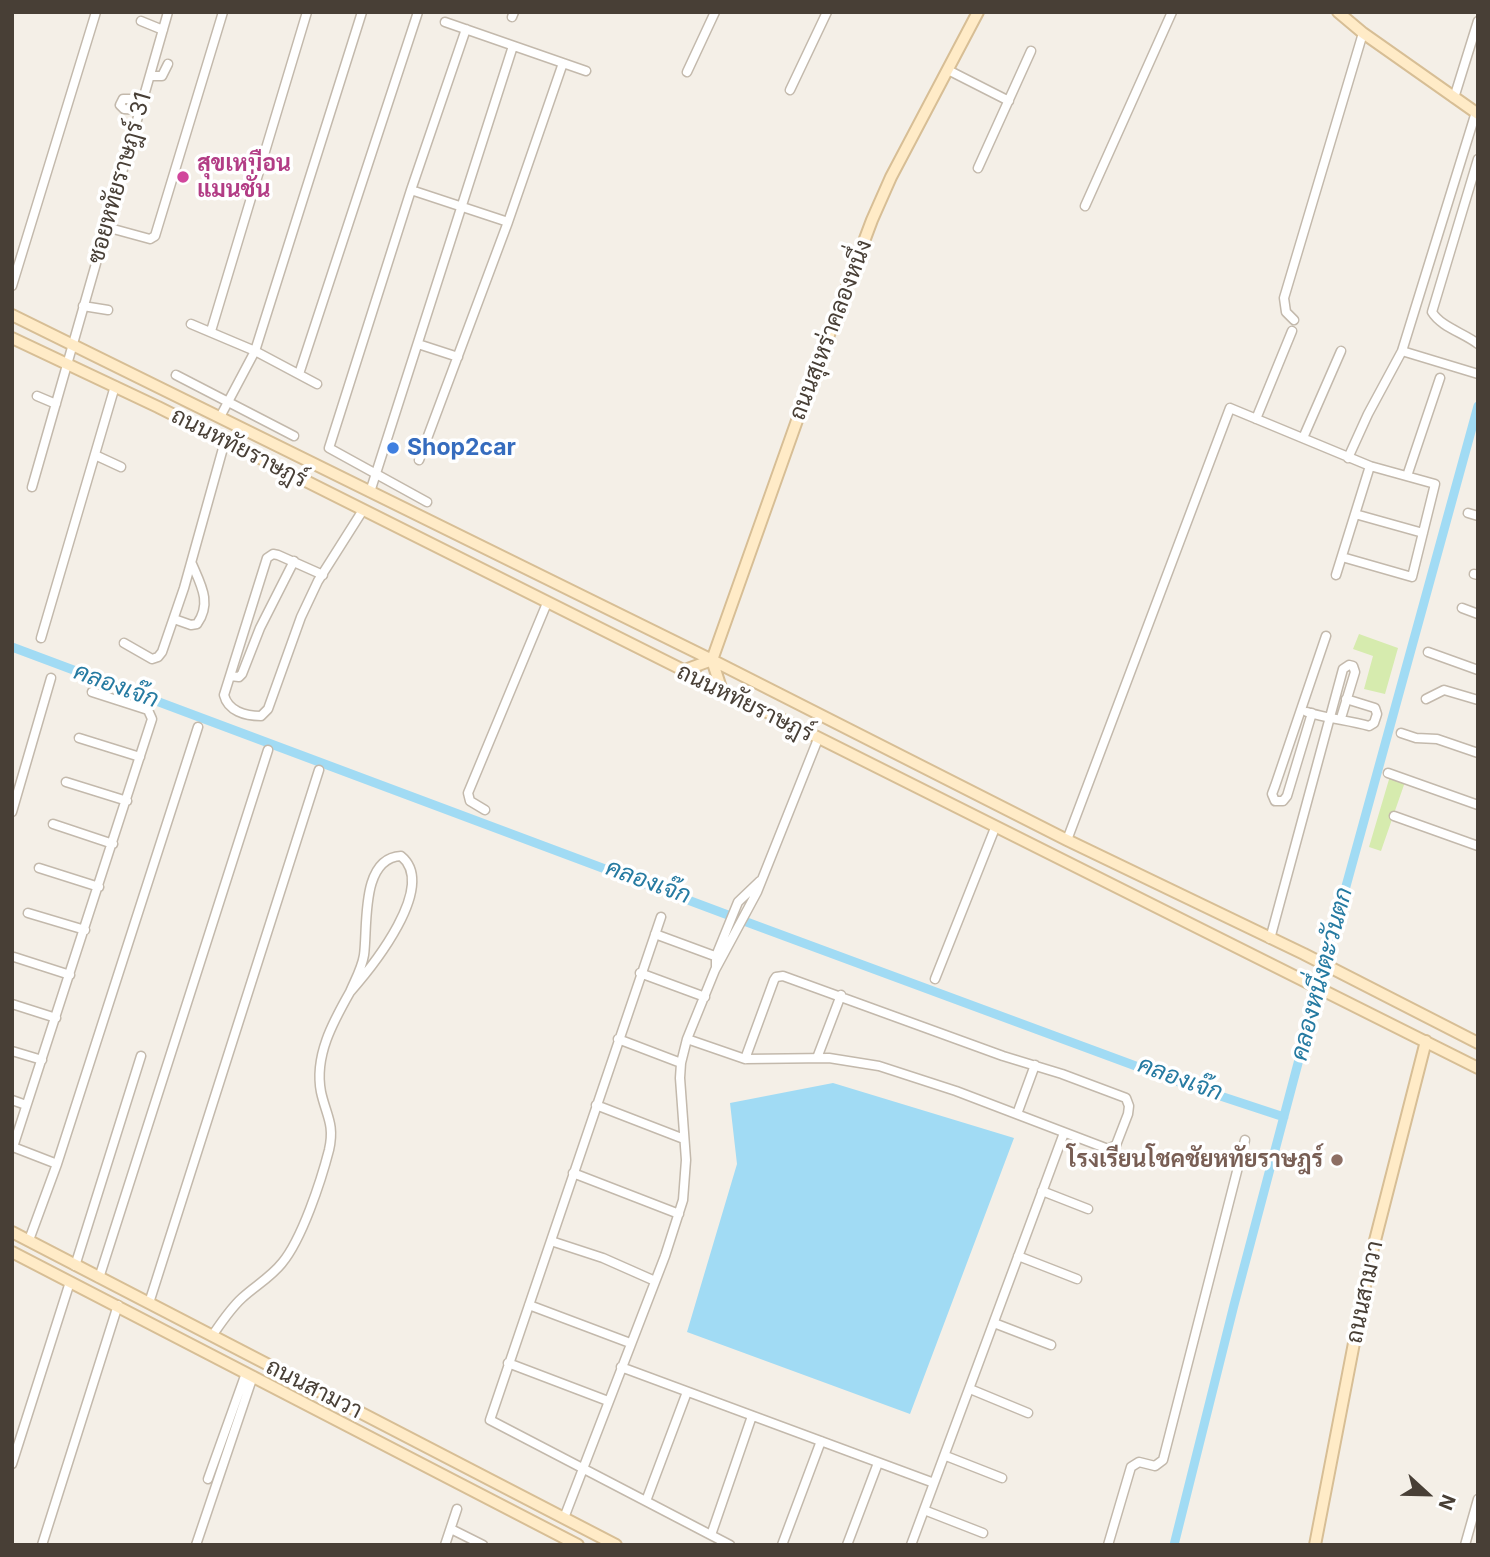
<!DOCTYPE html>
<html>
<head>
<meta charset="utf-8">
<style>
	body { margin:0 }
	#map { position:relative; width:1490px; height:1557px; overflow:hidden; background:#f4efe7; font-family:Inter,sans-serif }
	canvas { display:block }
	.frame { position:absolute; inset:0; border:14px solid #483f36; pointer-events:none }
	.north { position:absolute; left:1392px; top:1459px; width:70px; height:70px; -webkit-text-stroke:5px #fff; paint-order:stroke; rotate:112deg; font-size:19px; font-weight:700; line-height:28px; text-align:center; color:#483f36 }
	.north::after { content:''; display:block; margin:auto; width:24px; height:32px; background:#483f36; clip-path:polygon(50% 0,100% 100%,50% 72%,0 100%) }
</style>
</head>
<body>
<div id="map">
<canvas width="1490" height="1557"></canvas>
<div class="frame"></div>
<div class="north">N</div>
</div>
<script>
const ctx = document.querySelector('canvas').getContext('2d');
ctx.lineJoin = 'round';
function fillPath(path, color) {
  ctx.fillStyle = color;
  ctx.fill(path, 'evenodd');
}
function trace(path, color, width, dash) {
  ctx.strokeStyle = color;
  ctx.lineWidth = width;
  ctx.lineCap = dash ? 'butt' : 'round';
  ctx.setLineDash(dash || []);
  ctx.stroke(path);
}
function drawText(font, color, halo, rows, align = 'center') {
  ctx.font = font + ' Inter,Sarabun,sans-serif';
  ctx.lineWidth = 7;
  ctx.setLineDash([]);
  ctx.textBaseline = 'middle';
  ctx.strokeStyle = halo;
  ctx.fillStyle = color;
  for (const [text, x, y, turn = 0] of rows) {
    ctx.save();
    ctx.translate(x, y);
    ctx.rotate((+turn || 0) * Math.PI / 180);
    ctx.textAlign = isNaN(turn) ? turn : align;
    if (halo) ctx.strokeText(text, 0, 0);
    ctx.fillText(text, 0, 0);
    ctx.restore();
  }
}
const green = new Path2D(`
	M1359,634L1398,648L1385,694L1364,689L1373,656L1353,649Z
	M1390,776L1405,782L1381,851L1369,847Z`);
const water = new Path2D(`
	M833,1083L1014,1138L910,1414L687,1332L737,1164L730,1103Z`);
const canal = new Path2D(`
	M12,647L752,924L1187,1085L1284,1117
	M1174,1545L1234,1305L1315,999L1478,406`);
const street = new Path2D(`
	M512,17L514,12
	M141,21L163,30
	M445,22L586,71
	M948,70L1009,101
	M687,72L715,12
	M150,76H162L168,64
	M790,90L827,12
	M1454,98L1478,21
	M140,110L124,109L120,105L123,99H130L141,104
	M1478,159L1432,312C1441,327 1464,333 1478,344
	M978,168L1031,51
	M411,190L508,222
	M1085,206L1172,12
	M106,227L150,239L155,236L223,12
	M12,286L96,12
	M83,306L108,310
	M1294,320L1286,312L1284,298L1363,33
	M191,324L255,351L317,384
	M211,331L307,12
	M418,344L458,357
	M1402,351L1478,374
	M299,374L418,12
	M176,375L294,436
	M37,396L56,404
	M220,417L255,351L362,12
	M1256,419L1292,331
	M1303,438L1341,351
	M95,455L121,467
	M1348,458L1368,414L1402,351L1476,112
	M419,460L508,222L563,63
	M1407,476L1440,378
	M32,487L168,12
	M370,492L513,46
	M427,502L329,448L411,190L466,29
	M1468,513L1478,516
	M1355,514L1423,533
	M1342,557L1412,577L1435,484L1370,466
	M1474,574L1478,575
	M323,575L278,555L273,554L267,558L224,695C228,711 245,716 261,716L268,709L301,617L318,581L363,510
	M1462,608L1478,614
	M174,619L191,625L197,624C212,603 201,585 192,564
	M41,638L115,386
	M124,643L152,659L158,657L162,652L184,588L225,441
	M1428,652L1478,670
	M230,676L239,677L242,674L260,628L294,561
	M1426,699L1444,690L1478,700
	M1307,712C1328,719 1348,720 1369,726L1374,723L1377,714L1375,708L1346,699
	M1312,713L1287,796L1283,801H1275L1272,794L1275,786L1326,636
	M1401,733L1416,738L1437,739L1478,753
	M79,738L140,757
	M1388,773L1478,805
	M66,782L127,801
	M485,810L470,801L468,793L547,603
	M12,812L51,678
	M1394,816L1478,846
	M53,824L113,844
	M1067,840L1230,408L1370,466L1336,575
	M401,856C438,886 372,967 350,992C355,980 362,968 364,955C368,927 360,858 401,856Z
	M39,868L99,887
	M28,913L85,930
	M661,917L490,1420L730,1545
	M655,934L720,958
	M1270,939L1343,669L1349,665L1353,666L1355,672L1341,718
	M14,957L70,975
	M716,967V956L738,902L760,881
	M640,973L705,997
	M935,979L995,828
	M12,1004L56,1018
	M618,1039L681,1063
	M687,1039L745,1059L829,1058L879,1066L956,1091L1108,1149L1116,1145L1128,1114L1129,1106L1126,1098L1062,1074L1003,1056L783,976L776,977L774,980L745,1059
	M12,1051L42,1060
	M817,1058L841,995
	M12,1100L26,1105
	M596,1105L684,1139
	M1017,1114L1035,1065
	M57,1164L13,1147L152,719L148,710L92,692
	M573,1173L679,1214
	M1042,1191L1088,1209
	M29,1240L57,1164L198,727
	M551,1241L603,1258L655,1281
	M1018,1256L1077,1279
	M75,1266L141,1056
	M99,1278L268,750
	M149,1303L319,770
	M529,1305L630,1343
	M994,1323L1051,1345
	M212,1336C221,1323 230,1309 242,1298C255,1286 271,1277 282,1263C302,1239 321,1181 329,1150C335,1124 326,1115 321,1092C314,1056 333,1022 350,992
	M508,1363L608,1401
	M621,1367L934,1483
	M970,1389L1028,1413
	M946,1456L1002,1478
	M12,1464L70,1282
	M208,1479L246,1373
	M646,1501L687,1392
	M924,1510L983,1533
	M564,1518L665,1256L683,1200L686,1160L680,1078L681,1063L687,1039L715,970L757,892L818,739
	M451,1529L483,1545
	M711,1535L752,1416
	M42,1545L118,1305
	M196,1545L253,1376
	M445,1545L457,1509
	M782,1545L821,1441
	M847,1545L878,1463
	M911,1545L1064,1133
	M1108,1545L1131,1467L1139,1462L1155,1466L1163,1460L1245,1140
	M1465,1545L1478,1499`);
const secondary = new Path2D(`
	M1338,12L1363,33L1478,114
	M12,315L712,660L1067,840L1304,954L1478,1043
	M12,338L158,407L1478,1068
	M712,660L800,412L872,220L891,177L978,12
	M712,660L722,691
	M682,671L712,660
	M12,1232L616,1545
	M12,1252L578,1545
	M1315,1545L1370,1260L1426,1041`);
const markers = [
	[183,177,7,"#d1479c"],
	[393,448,7,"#3f7fe0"],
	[1337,1160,7,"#8d6e63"]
];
const hotelNames = [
	["สุขเหมือน",197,164],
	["แมนชั่น",197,190]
];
const streetNames = [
	["ซอยหทัยราษฎร์ 31",120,178,-74],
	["ถนนสุเหร่าคลองหนึ่ง",831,330,-69],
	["ถนนหทัยราษฎร์",239,448,27],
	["ถนนหทัยราษฎร์",745,703,26],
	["ถนนสามวา",1365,1292,-78],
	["ถนนสามวา",314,1389,27]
];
const shopNames = [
	["Shop2car",407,448]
];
const educationNames = [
	["โรงเรียนโชคชัยหทัยราษฎร์",1323,1160]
];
const waterNames = [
	["คลองเจ๊ก",116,686,20],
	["คลองเจ๊ก",648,882,20],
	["คลองหนึ่งตะวันตก",1322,974,-75],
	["คลองเจ๊ก",1180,1079,20]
];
fillPath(green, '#d6ebae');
fillPath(water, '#a1dbf4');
trace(canal, '#a1dbf4', 9);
trace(street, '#c3b9ac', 11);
trace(secondary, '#d7be95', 14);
trace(street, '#fff', 8);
trace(secondary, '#ffebc7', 10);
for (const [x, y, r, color] of markers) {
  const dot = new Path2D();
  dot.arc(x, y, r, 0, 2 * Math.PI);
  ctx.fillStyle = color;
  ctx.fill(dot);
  trace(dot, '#fff', 2.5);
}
drawText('bold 23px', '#b23c85', '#fff', hotelNames, 'left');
drawText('23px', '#483f36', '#fff', streetNames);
drawText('bold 23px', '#366cbe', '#fff', shopNames, 'left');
drawText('bold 23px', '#785e54', '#fff', educationNames, 'right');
drawText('italic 24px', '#257aa1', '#fff', waterNames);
</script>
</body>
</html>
